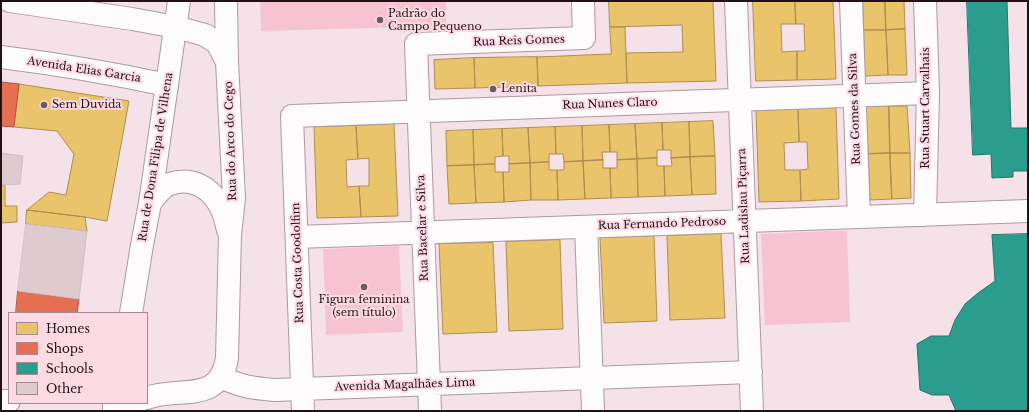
<!DOCTYPE html>
<html>
<head>
<meta charset="utf-8">
<style>
	body { margin:0 }
	#map { position:relative; width:1029px; height:412px; overflow:hidden; background:#f5e2e8; font-family:"Libre Baskerville",serif }
	canvas { display:block }
	.frame { position:absolute; inset:0; border:2px solid #241117; pointer-events:none }
	.legend { position:absolute; left:8px; top:312px; width:140px; height:92px; box-sizing:border-box; background:#fddae4; border:1px solid #a68a92; margin:0; padding:5px 7px; list-style:none; font-size:12px; color:#241117 }
	.legend li { display:flex; align-items:center; gap:8px; height:20px }
	.legend b { width:20px; border:1px solid #a68a92 }
</style>
</head>
<body>
<div id="map">
<canvas width="1029" height="412"></canvas>
<div class="frame"></div>
<ul class="legend">
<li><b style="height:11px;background:#e9c46a"></b>Homes</li>
<li><b style="height:11px;background:#e76f51"></b>Shops</li>
<li><b style="height:11px;background:#2a9d8f"></b>Schools</li>
<li><b style="height:11px;background:#ddcbd0"></b>Other</li>
</ul>
</div>
<script>
const ctx = document.querySelector('canvas').getContext('2d');
ctx.lineJoin = 'round';
function fillPath(path, color) {
  ctx.fillStyle = color;
  ctx.fill(path, 'evenodd');
}
function trace(path, color, width, dash) {
  ctx.strokeStyle = color;
  ctx.lineWidth = width;
  ctx.lineCap = dash ? 'butt' : 'round';
  ctx.setLineDash(dash || []);
  ctx.stroke(path);
}
function drawText(font, color, halo, rows, align = 'center') {
  ctx.font = font + ' "Libre Baskerville",serif';
  ctx.lineWidth = 4;
  ctx.setLineDash([]);
  ctx.textBaseline = 'middle';
  ctx.strokeStyle = halo;
  ctx.fillStyle = color;
  for (const [text, x, y, turn = 0] of rows) {
    ctx.save();
    ctx.translate(x, y);
    ctx.rotate((+turn || 0) * Math.PI / 180);
    ctx.textAlign = isNaN(turn) ? turn : align;
    if (halo) ctx.strokeText(text, 0, 0);
    ctx.fillText(text, 0, 0);
    ctx.restore();
  }
}
const green = new Path2D(`
	M260,1H446V26L261,31Z
	M828,231H847L850,322L765,325L761,234Z
	M399,246L403,332L326,335L323,249Z`);
const homes = new Path2D(`
	M609,1H713L716,81L627,83L626,53L683,52L682,25L610,27Z
	M753,1H795L796,24H781L782,52L797,51V80L756,81Z
	M795,1H833L836,79L797,80V51H805L804,24H796Z
	M863,1H885L886,30H864Z
	M885,1H904L905,29L886,30Z
	M610,27H625L627,83L538,86L537,57L611,54Z
	M905,29L907,75H888L886,30Z
	M864,30H886L888,75L865,76Z
	M537,57L538,86L475,88L474,58Z
	M474,58L475,88L435,89L434,60Z
	M19,84L129,101L107,221L85,217L27,210L49,192L66,195L74,154L57,131L14,127Z
	M889,106L890,153L868,154L866,107Z
	M889,106H907L910,153H890Z
	M836,108L839,199L801,201L800,170L808,169L807,142H799L798,109Z
	M798,109L799,142L784,143L785,170H800L801,201L759,202L756,111Z
	M713,121L715,156L690,157L689,122Z
	M689,122L690,157L671,158V150H663L662,123Z
	M662,123L663,150H657V158L637,159L635,124Z
	M394,124L398,216L361,217L359,186H369V158L358,159L356,126Z
	M635,124L637,159L617,160V152H610L609,125Z
	M609,125L610,152H602L603,160L583,161L582,126Z
	M356,126L358,159L346,160L347,187L359,186L361,217L317,218L314,127Z
	M582,126L583,161L564,162L563,154H556L555,127Z
	M555,127L556,154H549V162L530,163L528,128Z
	M528,128L530,163L509,164V156H503L502,129Z
	M502,129L503,156L495,157V164L474,165L473,130Z
	M473,130L474,165L447,166L446,131Z
	M890,153H910L911,198L892,199Z
	M890,153L892,199L870,200L868,154Z
	M715,156L716,194L692,195L690,157Z
	M690,157L692,195L665,196L664,166H672L671,158Z
	M657,158V166H664L665,196L638,197L637,159Z
	M637,159L638,197L611,198L610,168H617V160Z
	M603,160V168H610L611,198L585,199L583,161Z
	M583,161L585,199L558,200L557,170H564V162Z
	M549,162V170H557L558,200H531L530,163Z
	M530,163L531,200L504,202L503,172H509V164Z
	M495,164V172H503L504,202L476,203L474,165Z
	M474,165L476,203L449,204L447,166Z
	M1,185H5V206H17V222L1,223Z
	M27,210L85,217L87,231L26,224Z
	M721,234L725,318L670,320L667,236Z
	M654,236L657,321L604,323L600,238Z
	M560,240L563,329L509,331L506,242Z
	M493,243L497,332L443,334L439,244Z`);
const shops = new Path2D(`
	M1,82L19,84L14,127L1,126Z
	M18,291L79,299L77,313H16Z`);
const schools = new Path2D(`
	M967,1H1007L1011,128H1028V171H1013V177L992,178L991,154L973,155Z
	M1028,234V411H956L949,395H932L920,390L917,344L931,336H949L955,320L965,304L978,293L995,281L992,235Z`);
const building = new Path2D(`
	M1,153L23,156L20,184L1,185Z
	M26,224L87,231L79,299L18,291Z`);
const street = new Path2D(`
	M10,1L132,19L176,27L205,35L217,43L227,62
	M736,1L752,411
	M851,1L859,217
	M925,1L928,93L925,215
	M1,57C57,64 111,73 167,85
	M150,203C156,196 161,187 170,184C190,177 209,186 219,204C224,211 226,222 228,230
	M586,227L593,411
	M297,237L1028,211
	M221,377C241,387 253,388 275,390L751,372
	M147,398C178,386 220,405 227,358L230,235L234,198L227,62L226,1
	M1,401H9
	M125,411L137,403
	M303,411L292,116L928,93
	M430,411L416,44L584,38L583,1`);
const secondary = new Path2D(`
	M131,313L142,245L150,203L179,1
	M114,403V411`);
const markers = [
	[380,20,4,"#6d5a60"],
	[493,89,4,"#6d5a60"],
	[44,105,4,"#6d5a60"],
	[364,287,4,"#6d5a60"]
];
const poiNames = [
	["Padrão do",388,14],
	["Campo Pequeno",388,27],
	["Lenita",501,89],
	["Sem Duvida",52,105],
	["Figura feminina",364,300,"center"],
	["(sem título)",364,313,"center"]
];
const streetNames = [
	["Rua Reis Gomes",519,41,-2],
	["Avenida Elias Garcia",84,70,9],
	["Rua Nunes Claro",610,104,-2],
	["Rua Stuart Carvalhais",926,108,-90],
	["Rua Gomes da Silva",855,109,-92],
	["Rua do Arco do Cego",231,141,-92],
	["Rua de Dona Filipa de Vilhena",156,157,-81],
	["Rua Ladislau Piçarra",744,206,-92],
	["Rua Fernando Pedroso",662,224,-2],
	["Rua Bacelar e Silva",423,228,-92],
	["Rua Costa Goodolfim",298,263,-92],
	["Avenida Magalhães Lima",405,385,-2]
];
fillPath(green, '#f7c3d3');
fillPath(homes, '#e9c46a');
trace(homes, '#ae8e51', 1);
fillPath(shops, '#e76f51');
trace(shops, '#ac5340', 1);
fillPath(schools, '#2a9d8f');
trace(schools, '#28736b', 1);
fillPath(building, '#ddcbd0');
trace(building, '#d1bec4', 1);
trace(street, '#ab9a9f', 24);
trace(secondary, '#ab9a9f', 24);
trace(street, '#fefbfc', 22);
trace(secondary, '#fefbfc', 22);
for (const [x, y, r, color] of markers) {
  const dot = new Path2D();
  dot.arc(x, y, r, 0, 2 * Math.PI);
  ctx.fillStyle = color;
  ctx.fill(dot);
  trace(dot, '#fddae4', 1.5);
}
drawText('11px', '#241117', '#fddae4', poiNames, 'left');
drawText('11px', '#241117', '#fddae4', streetNames);
</script>
</body>
</html>
